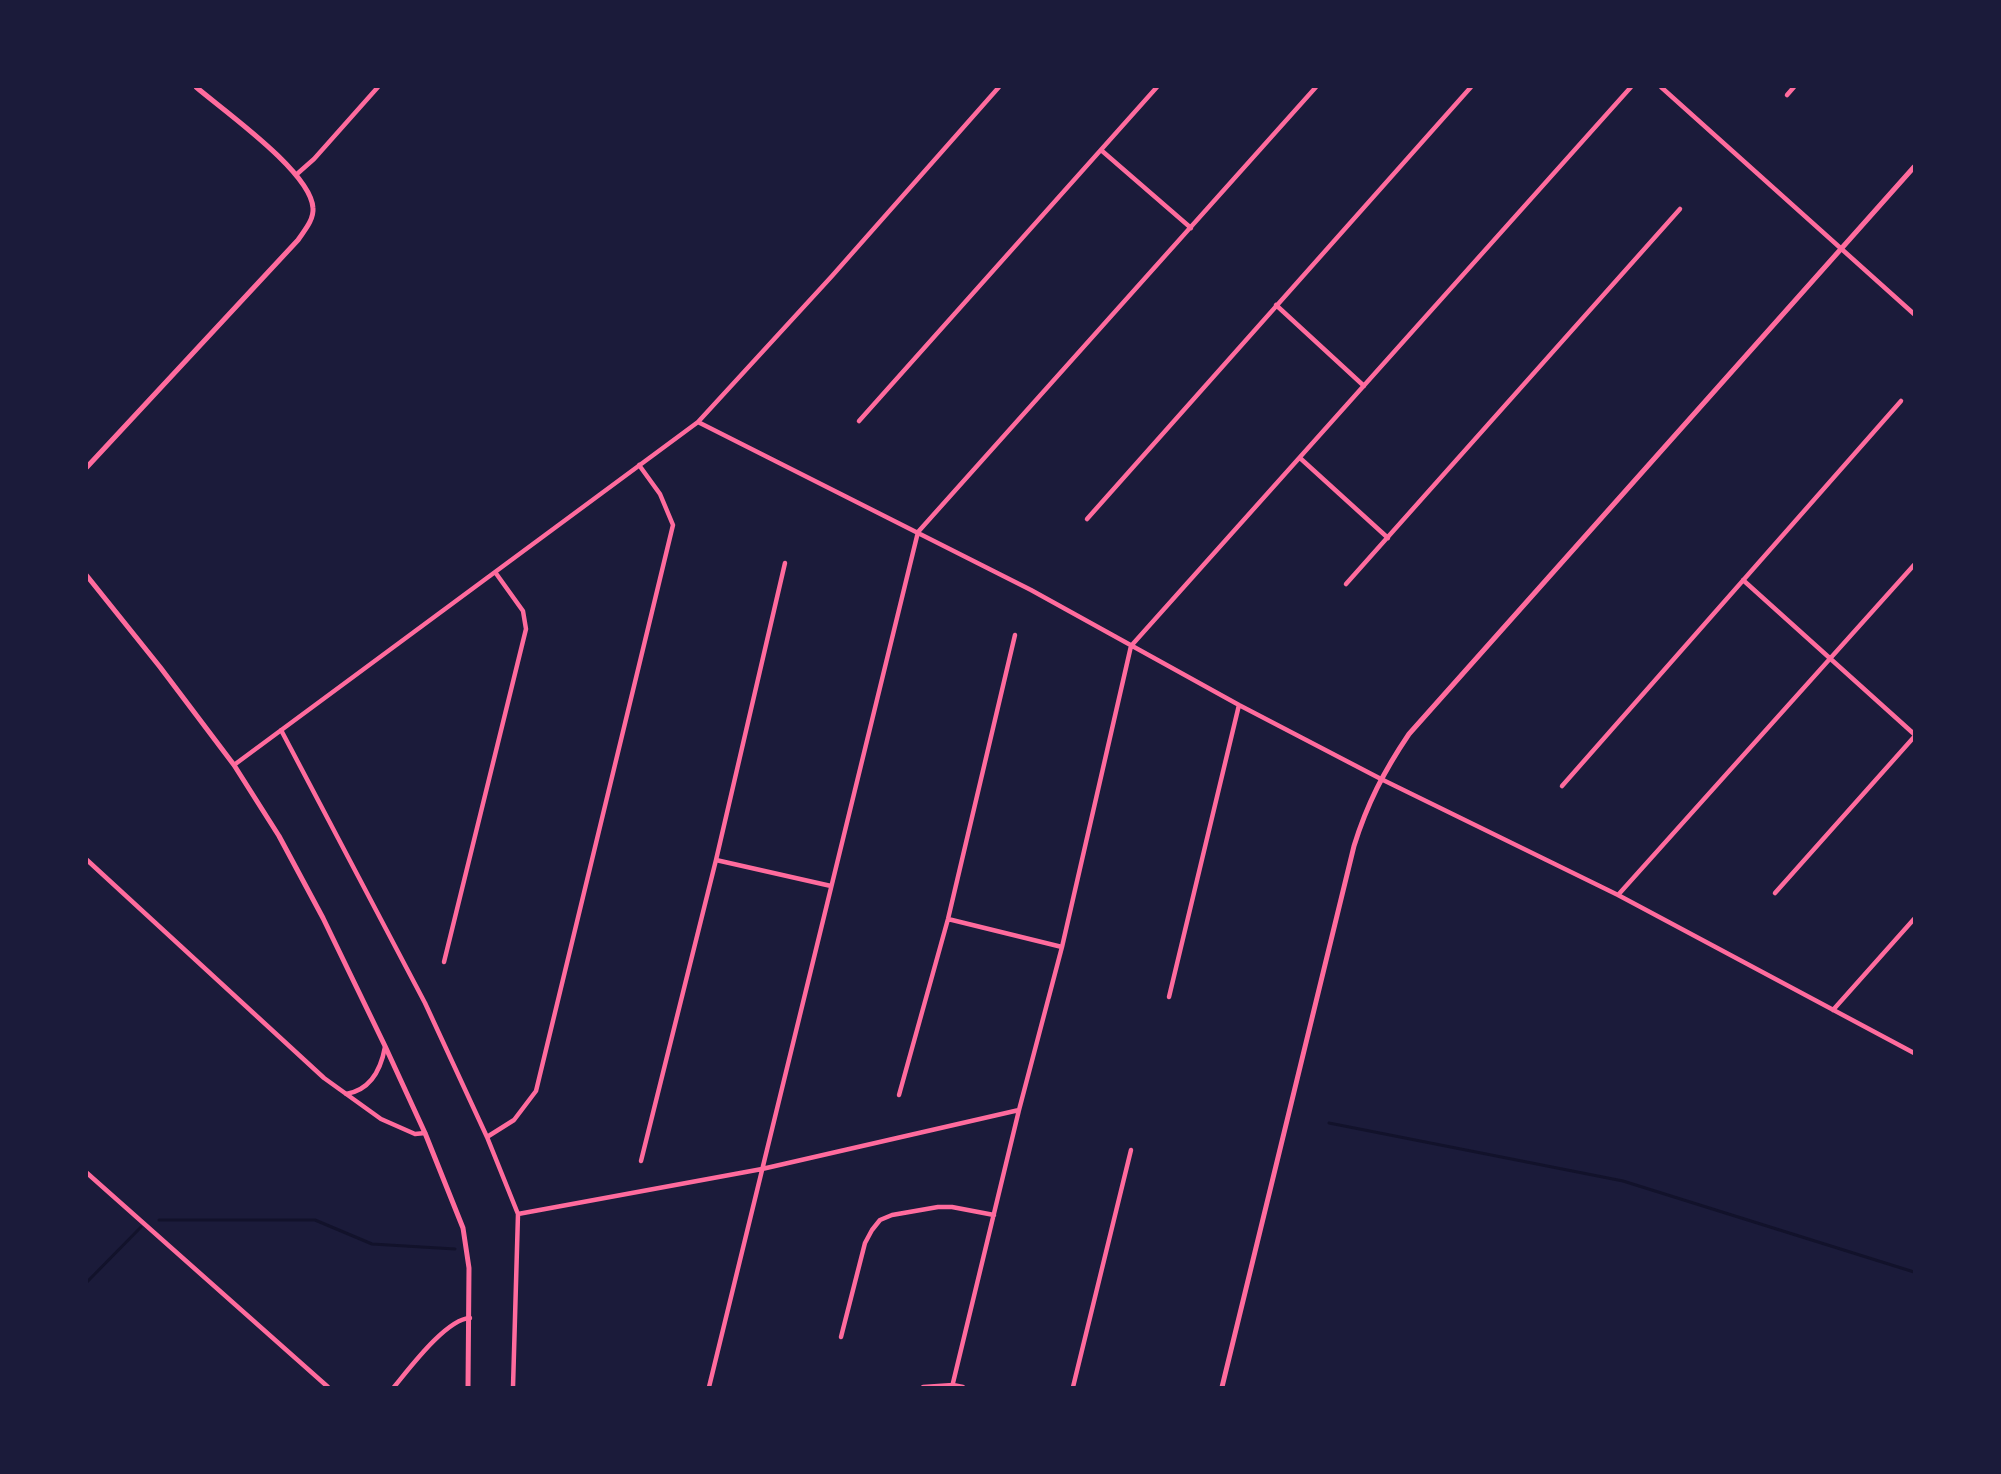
<!DOCTYPE html>
<html>
<head>
<meta charset="utf-8">
<style>
	body { margin:0 }
	#map { position:relative; width:2001px; height:1474px; overflow:hidden; background:#1b1b3a; font-family:Arial,sans-serif }
	canvas { display:block }
	.frame { position:absolute; inset:0; border:88px solid #1b1b3a; pointer-events:none }
</style>
</head>
<body>
<div id="map">
<canvas width="2001" height="1474"></canvas>
<div class="frame"></div>
</div>
<script>
const ctx = document.querySelector('canvas').getContext('2d');
ctx.lineJoin = 'round';
function trace(path, color, width, dash) {
  ctx.strokeStyle = color;
  ctx.lineWidth = width;
  ctx.lineCap = dash ? 'butt' : 'round';
  ctx.setLineDash(dash || []);
  ctx.stroke(path);
}
const stream = new Path2D(`
	M1329,1123L1623,1181L1914,1272
	M159,1220H315L372,1244L455,1249
	M87,1282L141,1227`);
const minor = new Path2D(`
	M1661,87L1914,314
	M1787,95L1794,87
	M1101,150L1191,228
	M297,174L314,159L378,87
	M1276,305L1364,386
	M859,421L1157,87
	M698,422L1031,590L1239,705L1381,779L1618,895L1914,1053
	M1300,458L1388,538
	M1087,519L1471,87
	M1743,580L1914,734
	M1346,584L1680,209
	M281,730L425,1003L487,1137L518,1214L513,1387
	M234,765L698,422L832,276L999,87
	M1562,786L1901,401
	M87,860L324,1078L381,1119L415,1134L425,1133
	M716,860L831,886
	M1775,893L1914,737
	M1618,895L1914,565
	M948,919L1062,947
	M444,962L526,629L523,611L495,572
	M1169,997L1239,705
	M1833,1010L1914,919
	M346,1094C371,1090 381,1069 385,1047
	M899,1095L948,919L1015,635
	M487,1137L514,1120L536,1091L673,525L660,494L639,465
	M641,1161L716,860L785,563
	M87,1173L328,1387
	M518,1214L762,1169L1019,1110
	M841,1337L865,1243L872,1230L880,1220L892,1215L938,1207H952L994,1215
	M394,1387C409,1369 446,1319 470,1318
	M709,1387L918,532L1316,87
	M923,1387L953,1385L963,1387
	M952,1387L1019,1110L1062,947L1131,646L1631,87
	M1073,1387L1131,1150`);
const tertiary = new Path2D(`
	M87,467L298,240C304,231 314,220 313,208C311,172 224,111 196,87
	M87,576L160,667L234,765L279,836L323,918L385,1046L425,1133L463,1228L469,1268L468,1387
	M1222,1387L1354,846C1367,804 1384,771 1409,734L1914,167`);
trace(stream, '#12122b', 3);
trace(minor, '#ff6b9d', 4.5);
trace(tertiary, '#ff6b9d', 5);
</script>
</body>
</html>
